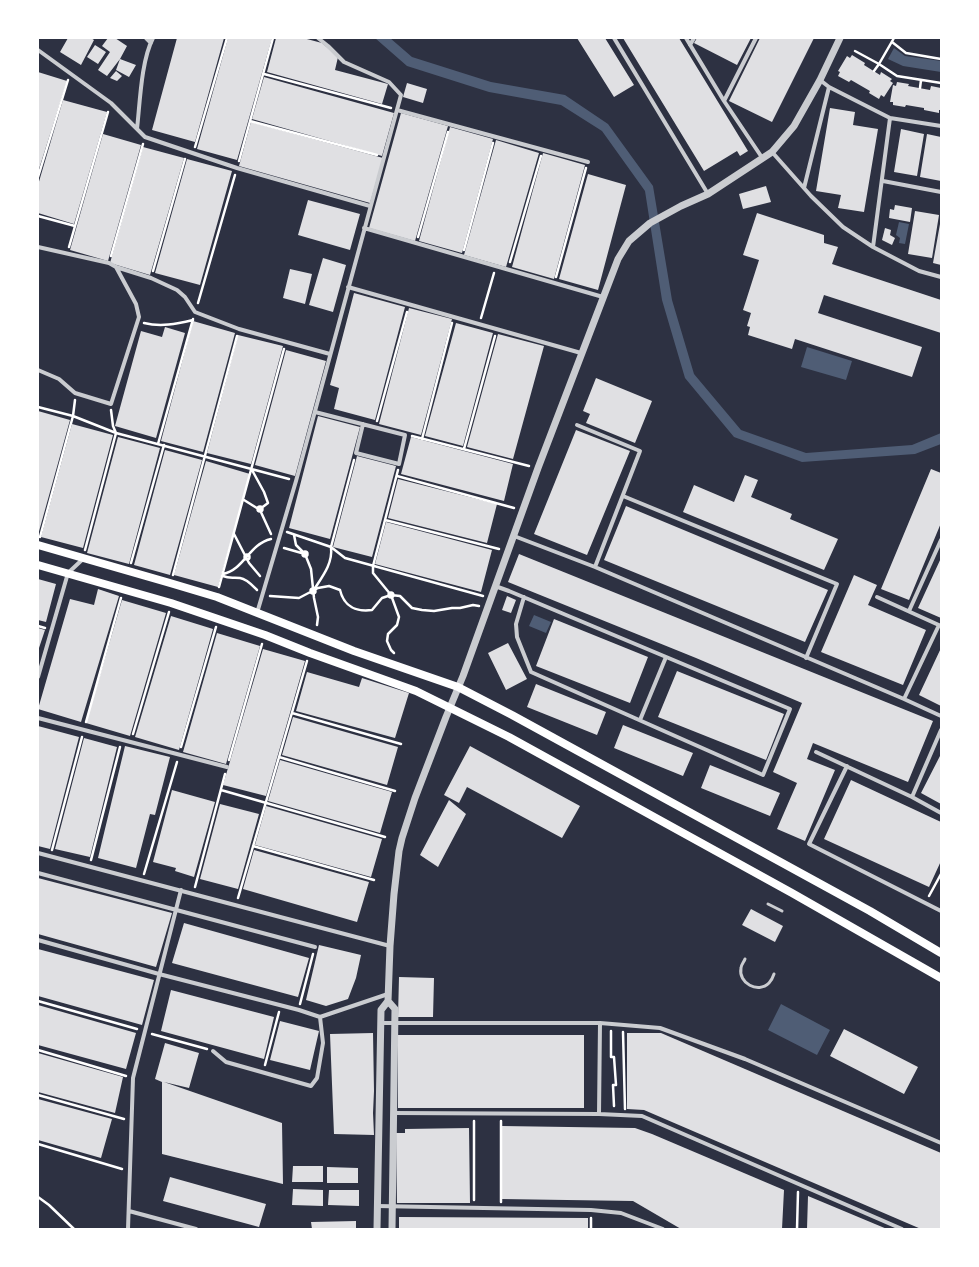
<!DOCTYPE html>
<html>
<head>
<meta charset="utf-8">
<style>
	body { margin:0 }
	#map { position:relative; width:979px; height:1267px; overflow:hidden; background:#2d3142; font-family:Barlow,sans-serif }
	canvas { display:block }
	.frame { position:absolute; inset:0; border:39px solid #fff; pointer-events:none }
</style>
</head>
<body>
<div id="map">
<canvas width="979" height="1267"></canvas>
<div class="frame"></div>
</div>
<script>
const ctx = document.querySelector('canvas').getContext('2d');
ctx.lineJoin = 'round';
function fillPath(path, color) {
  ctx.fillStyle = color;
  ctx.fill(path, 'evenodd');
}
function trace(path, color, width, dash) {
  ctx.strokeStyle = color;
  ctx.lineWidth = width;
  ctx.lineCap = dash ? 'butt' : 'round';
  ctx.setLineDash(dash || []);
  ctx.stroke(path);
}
const water = new Path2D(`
	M375,38H390L412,57L491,82L565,95L608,124L653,186L672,300L694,374L741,430L806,453L912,445L941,433V444L915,454L802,462L734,437L685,378L662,300L645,191L602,131L561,105L489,92L407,66Z
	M894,48L905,56L941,61V72L903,66L888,59Z
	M899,222L909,224L905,244L899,243L900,238L896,235Z
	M807,347L852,361L846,380L801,367Z
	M534,615L551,622L546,633L529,626Z
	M781,1004L830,1030L817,1055L768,1030Z`);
const building = new Path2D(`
	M68,38H91L94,40L81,65L60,52Z
	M108,38H115L127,46L120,59L107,76L98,70L110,52L102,46Z
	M177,38H224L195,142L152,130Z
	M228,38H272L237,160L197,149Z
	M276,38H303L322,43L338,57L335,70L388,84L382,104L267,72Z
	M577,38H605L634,85L614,97Z
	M623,38H679L748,151L740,156L737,151L704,171Z
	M697,38H751L737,65L694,43Z
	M760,38H814L772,122L729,101Z
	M95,45L106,52L98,64L87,57Z
	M852,55L865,63L864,65L880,75L881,72L892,79L890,81L893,83L884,97L881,95L879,99L869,93L870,91L851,80L849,82L838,76L840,72L838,71L847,56L850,58Z
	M120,59L136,65L129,77L116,70Z
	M116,71L122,76L117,81L110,78Z
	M38,72L67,81L38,172Z
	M264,77L394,113L382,156L252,119Z
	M897,82L909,84L908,86L930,90L931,86L941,88V110H939V113L924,110V108L906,105L905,107L893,105V102H890L893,85L896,86Z
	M407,83L427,89L423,103L403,97Z
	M63,100L107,112L74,224L38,213V185Z
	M830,108L855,112L853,125L878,129L864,212L838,208L841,195L816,191Z
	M401,113L448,126L415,241L369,228Z
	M251,122L383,158L370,203L239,166Z
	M450,127L493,139L462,253L419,241Z
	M901,129L924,134L917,176L894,172Z
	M103,134L141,145L108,261L70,250Z
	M927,134L941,137V181L920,177Z
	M496,140L539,153L506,267L464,255Z
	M143,147L184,158L150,275L110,263Z
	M543,153L585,165L554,279L512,267Z
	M187,159L232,171L200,285L155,273Z
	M588,174L626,185L598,290L559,279Z
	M766,186L771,202L743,209L739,194Z
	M308,200L360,214L350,250L298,235Z
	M895,205L912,208L910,222L889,218L890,209L894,210Z
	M915,211L939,215L932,258L908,254Z
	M757,213L824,235V243L838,247L832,264L941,300V333L824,295L818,313L922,347L912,377L795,339L792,349L748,335L750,327L747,326L751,313L743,310L759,260L743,255Z
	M940,224H941V265L933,263Z
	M885,228L891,230L890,235L895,238L892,245L882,240Z
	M323,258L346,265L333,312L309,305Z
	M290,269L312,274L305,304L283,298Z
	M354,293L405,307L375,420L334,409L339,388L330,385Z
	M409,308L452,319L421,435L379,424Z
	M193,321L235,333L203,452L161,441Z
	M456,323L493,333L463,446L425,436Z
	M165,327L185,333L156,438L115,426L141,331L162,337Z
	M498,334L544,346L513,459L467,447Z
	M238,335L283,346L251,464L207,453Z
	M286,350L326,361L295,476L255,465Z
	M596,378L652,401L635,443L586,423L590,414L583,411Z
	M38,411L70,420L38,535Z
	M318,416L360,427L330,539L289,528Z
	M72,424L113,435L83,548L41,537Z
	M576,430L630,451L587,555L534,534Z
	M118,437L160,448L129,564L87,553Z
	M411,437L513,464L504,501L401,474Z
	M165,450L202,460L170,575L134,565Z
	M357,456L396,466L372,557L333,547Z
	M206,461L250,474L218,587L174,575Z
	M931,469L941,473V523L909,600L881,589Z
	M745,475L758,480L751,497L792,514L790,519L838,539L824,570L683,512L694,485L734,502Z
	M398,479L497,504L487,543L388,518Z
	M626,506L828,590L805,642L604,560Z
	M386,522L492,550L481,592L375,564Z
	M519,554L933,721L908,782L813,743L807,759L835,770L805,841L777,829L797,783L773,772L802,703L696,658L508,582Z
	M941,558V618L918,608Z
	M854,575L877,585L868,605L926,630L903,685L821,652Z
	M38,579L56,584L46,622L38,620Z
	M98,589L119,596L81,722L38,709L70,599L94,605Z
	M507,596L516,600L511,613L502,610Z
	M122,600L166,613L130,736L86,723Z
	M171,616L213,629L179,750L135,737Z
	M554,619L648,657L630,703L536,666Z
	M38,628L45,630L38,651Z
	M217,633L260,646L226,764L183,752Z
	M508,643L527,679L506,690L488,653Z
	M941,648V706L919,695Z
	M263,649L305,661L266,796L223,785Z
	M677,671L784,714L766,760L658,717Z
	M307,672L359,687L362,678L409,693L395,738L296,711Z
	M536,684L606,712L597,735L527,707Z
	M293,717L398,747L387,785L282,755Z
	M623,725L693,753L683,776L614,748Z
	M38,726L79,737L50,849L38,846Z
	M84,738L117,747L90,857L55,849Z
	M125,746L170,757L155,815L150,814L136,868L98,858Z
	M470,746L580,806L562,838L467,787L459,803L444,795Z
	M941,754V804L921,793Z
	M280,760L392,792L380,833L268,801Z
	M710,765L780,793L770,816L701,788Z
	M851,780L941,822V861L929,887L824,839Z
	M172,790L215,802L194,877L175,871L176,868L153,862Z
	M449,800L466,814L438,867L420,855Z
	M220,804L259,814L238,889L200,879Z
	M266,806L382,839L371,877L255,845Z
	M254,850L369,882L357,922L243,889Z
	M38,878L172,913L156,967L38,934Z
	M751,909L783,926L775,942L742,925Z
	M184,923L309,958L298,997L172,963Z
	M319,945L361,955L356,978L348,999L326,1006L306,1000Z
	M38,949L154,980L142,1025L38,996Z
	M399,977L434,978L433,1017H398Z
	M171,990L274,1017L264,1059L161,1031Z
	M38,1005L136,1033L126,1069L38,1045Z
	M280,1021L319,1031L310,1070L270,1060Z
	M844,1029L918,1067L904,1094L830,1056Z
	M373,1033L374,1091L373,1113L374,1135L334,1134L330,1034Z
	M627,1033H661L941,1153V1229H921L644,1110L627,1109Z
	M398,1035H584V1108H398Z
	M165,1043L199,1053L189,1088L164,1082L282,1123L283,1184L162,1154V1082L155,1079Z
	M38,1053L123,1077L115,1113L38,1092Z
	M38,1099L112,1119L101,1158L38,1140Z
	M502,1126L635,1128L652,1134L784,1190L782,1229H681L633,1201L501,1199Z
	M469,1128L470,1203H397L396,1133H405V1129Z
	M293,1166H323V1182H292Z
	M327,1167L358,1168V1183H327Z
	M170,1177L266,1204L259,1227L163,1201Z
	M293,1189L323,1190V1206L292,1205Z
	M329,1190H359V1206L328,1205Z
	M808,1196L875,1224L887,1229H807Z
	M399,1217L588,1218V1229H399Z
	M356,1221V1229H312L311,1222Z`);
const path = new Path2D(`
	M894,38L879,64L897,76L941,83
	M892,42L906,53L941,59
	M855,51L879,64L874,71
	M264,74L391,108
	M920,88L921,80
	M250,121L377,155
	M195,147L227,38
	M239,161L273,38
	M38,177L68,80
	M38,216L75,226
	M418,237L448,132
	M69,247L108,112
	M464,250L493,143
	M111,256L143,144
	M510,262L541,156
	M153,271L185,159
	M556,277L586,168
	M198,303L235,175
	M481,318L494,273
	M144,323C161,327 176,324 193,320
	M38,407L73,416L116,433L289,479
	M377,421L407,312
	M412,436L529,466
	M422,439L452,323
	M158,444L193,319
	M464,449L495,336
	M252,470L264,492L268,503L260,509
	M397,476L514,508
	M244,500L260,510L271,534
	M257.5 509a2.5 2.5 0 1 1 5 0a2.5 2.5 0 1 1-5 0Z
	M385,520L499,549
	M287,532L331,547L345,558L483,596
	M234,534L249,563L260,576
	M294,535L296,545L305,554
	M40,537L73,416L75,400
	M284,548L305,554L311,569L314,598L318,617L317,625
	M85,550L116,433L113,426L111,410
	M302.5 554a2.5 2.5 0 1 1 5 0a2.5 2.5 0 1 1-5 0Z
	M244.5 557a2.5 2.5 0 1 1 5 0a2.5 2.5 0 1 1-5 0Z
	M131,563L164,445
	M223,574C244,570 249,544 271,539
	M173,575L237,336
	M223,576C230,579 233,577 240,578C247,579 252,585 257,590
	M219,587L284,349
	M310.5 591a2.5 2.5 0 1 1 5 0a2.5 2.5 0 1 1-5 0Z
	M313,591C322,577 333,564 331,547L354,460
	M388.5 595a2.5 2.5 0 1 1 5 0a2.5 2.5 0 1 1-5 0Z
	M270,596L299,598L318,588L329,586L340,590C344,607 357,612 372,610L382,598L391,595L400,596L412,608L422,610L434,611L452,608H460L473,605L479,606
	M38,626L45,628
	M394,653L391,650L387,641L388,634L397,625L399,617L391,595L373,573V566L398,470
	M292,713L401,744
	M86,722L121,598
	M133,734L169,612
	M181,747L216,627
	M279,757L395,791
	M229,760L262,644
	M221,790L385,837
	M253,846L374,880
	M52,850L82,737
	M91,860L120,747
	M144,874L177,762
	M195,887L225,774
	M929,896L941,874
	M238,898L307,661
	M38,1001L137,1029
	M300,1004L313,954
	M611,1031V1057H614L616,1085H613L614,1106
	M623,1032L625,1109
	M152,1034L207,1049
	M38,1050L126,1076
	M265,1065L279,1012
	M38,1095L124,1119
	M474,1121V1200
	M38,1144L122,1169
	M38,1197L49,1205L74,1229
	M501,1202V1121
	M591,1218V1229
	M797,1229L798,1192`);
const service = new Path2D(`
	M768,904L782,911
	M745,959C744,962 741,965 741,968C738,983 758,994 769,983C771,981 773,977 774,974`);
const minor = new Path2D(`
	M146,38L151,43
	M614,38L708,194
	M686,38L724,101L763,159
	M690,45L694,38
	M38,50L111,103L145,137L237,168L370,206
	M820,80L829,87L890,118L941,126
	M724,101L756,38
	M397,110L588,162
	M137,129C140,103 141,61 153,38
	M772,152L811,196L843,227L873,247L919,271L941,277
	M883,181L941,192
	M804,188L829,87
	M364,228L603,297
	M38,247L109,263L116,267L151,278L177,290L185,297L195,312L239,329L330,354
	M873,247L890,118
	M348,287L581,353
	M38,370L59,379L75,393L111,404L139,317L136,304L116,267
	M315,412L405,435L399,464L356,453L363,424
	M577,425L640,451L595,567
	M623,496L837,584L806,658
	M514,536L595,567L904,699L941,716
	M495,586L509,591L790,709L763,775L531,672L517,637L516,624L524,597
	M877,597L941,626
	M909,611L941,540
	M257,613L296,481L401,95L389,82L344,62L328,46L318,38
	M38,677L68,573L83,559
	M904,699L939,625
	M38,718L227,767
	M640,720L666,657
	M816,752L912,797L941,813
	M847,766L809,844L941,911
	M912,797L941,730
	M38,853L390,946
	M38,873L315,947
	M38,940L159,974L299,1010L320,1017L388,994
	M381,1023H600L660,1028L745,1059L941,1143
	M213,1051L226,1062L311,1086L317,1078L323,1043L320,1017
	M393,1113L599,1114L642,1116L902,1229
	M599,1114L600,1023
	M377,1206L591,1210L621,1213L663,1229
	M129,1211L196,1229
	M128,1229L133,1078L181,890`);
const tertiary = new Path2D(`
	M388,1001L395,1009L392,1229
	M377,1229L381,1010L388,1001L390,946L394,894L399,851L402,838L415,798L446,717L463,676L538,468L618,259L629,241L650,223L681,206L708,194L772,152L794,126L820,80L840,38`);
const secondary = new Path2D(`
	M38,545L170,583L217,597L354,651L458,687L512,715L870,911L941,953
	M38,565L171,603L265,635L310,653L416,691L509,737L792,893L941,978`);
fillPath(water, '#4f5d75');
fillPath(building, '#e0e0e3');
trace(path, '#fff', 2.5);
trace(service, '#caccd0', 3);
trace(minor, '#caccd0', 4);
trace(tertiary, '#caccd0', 7);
trace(secondary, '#fff', 8);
</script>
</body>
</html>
